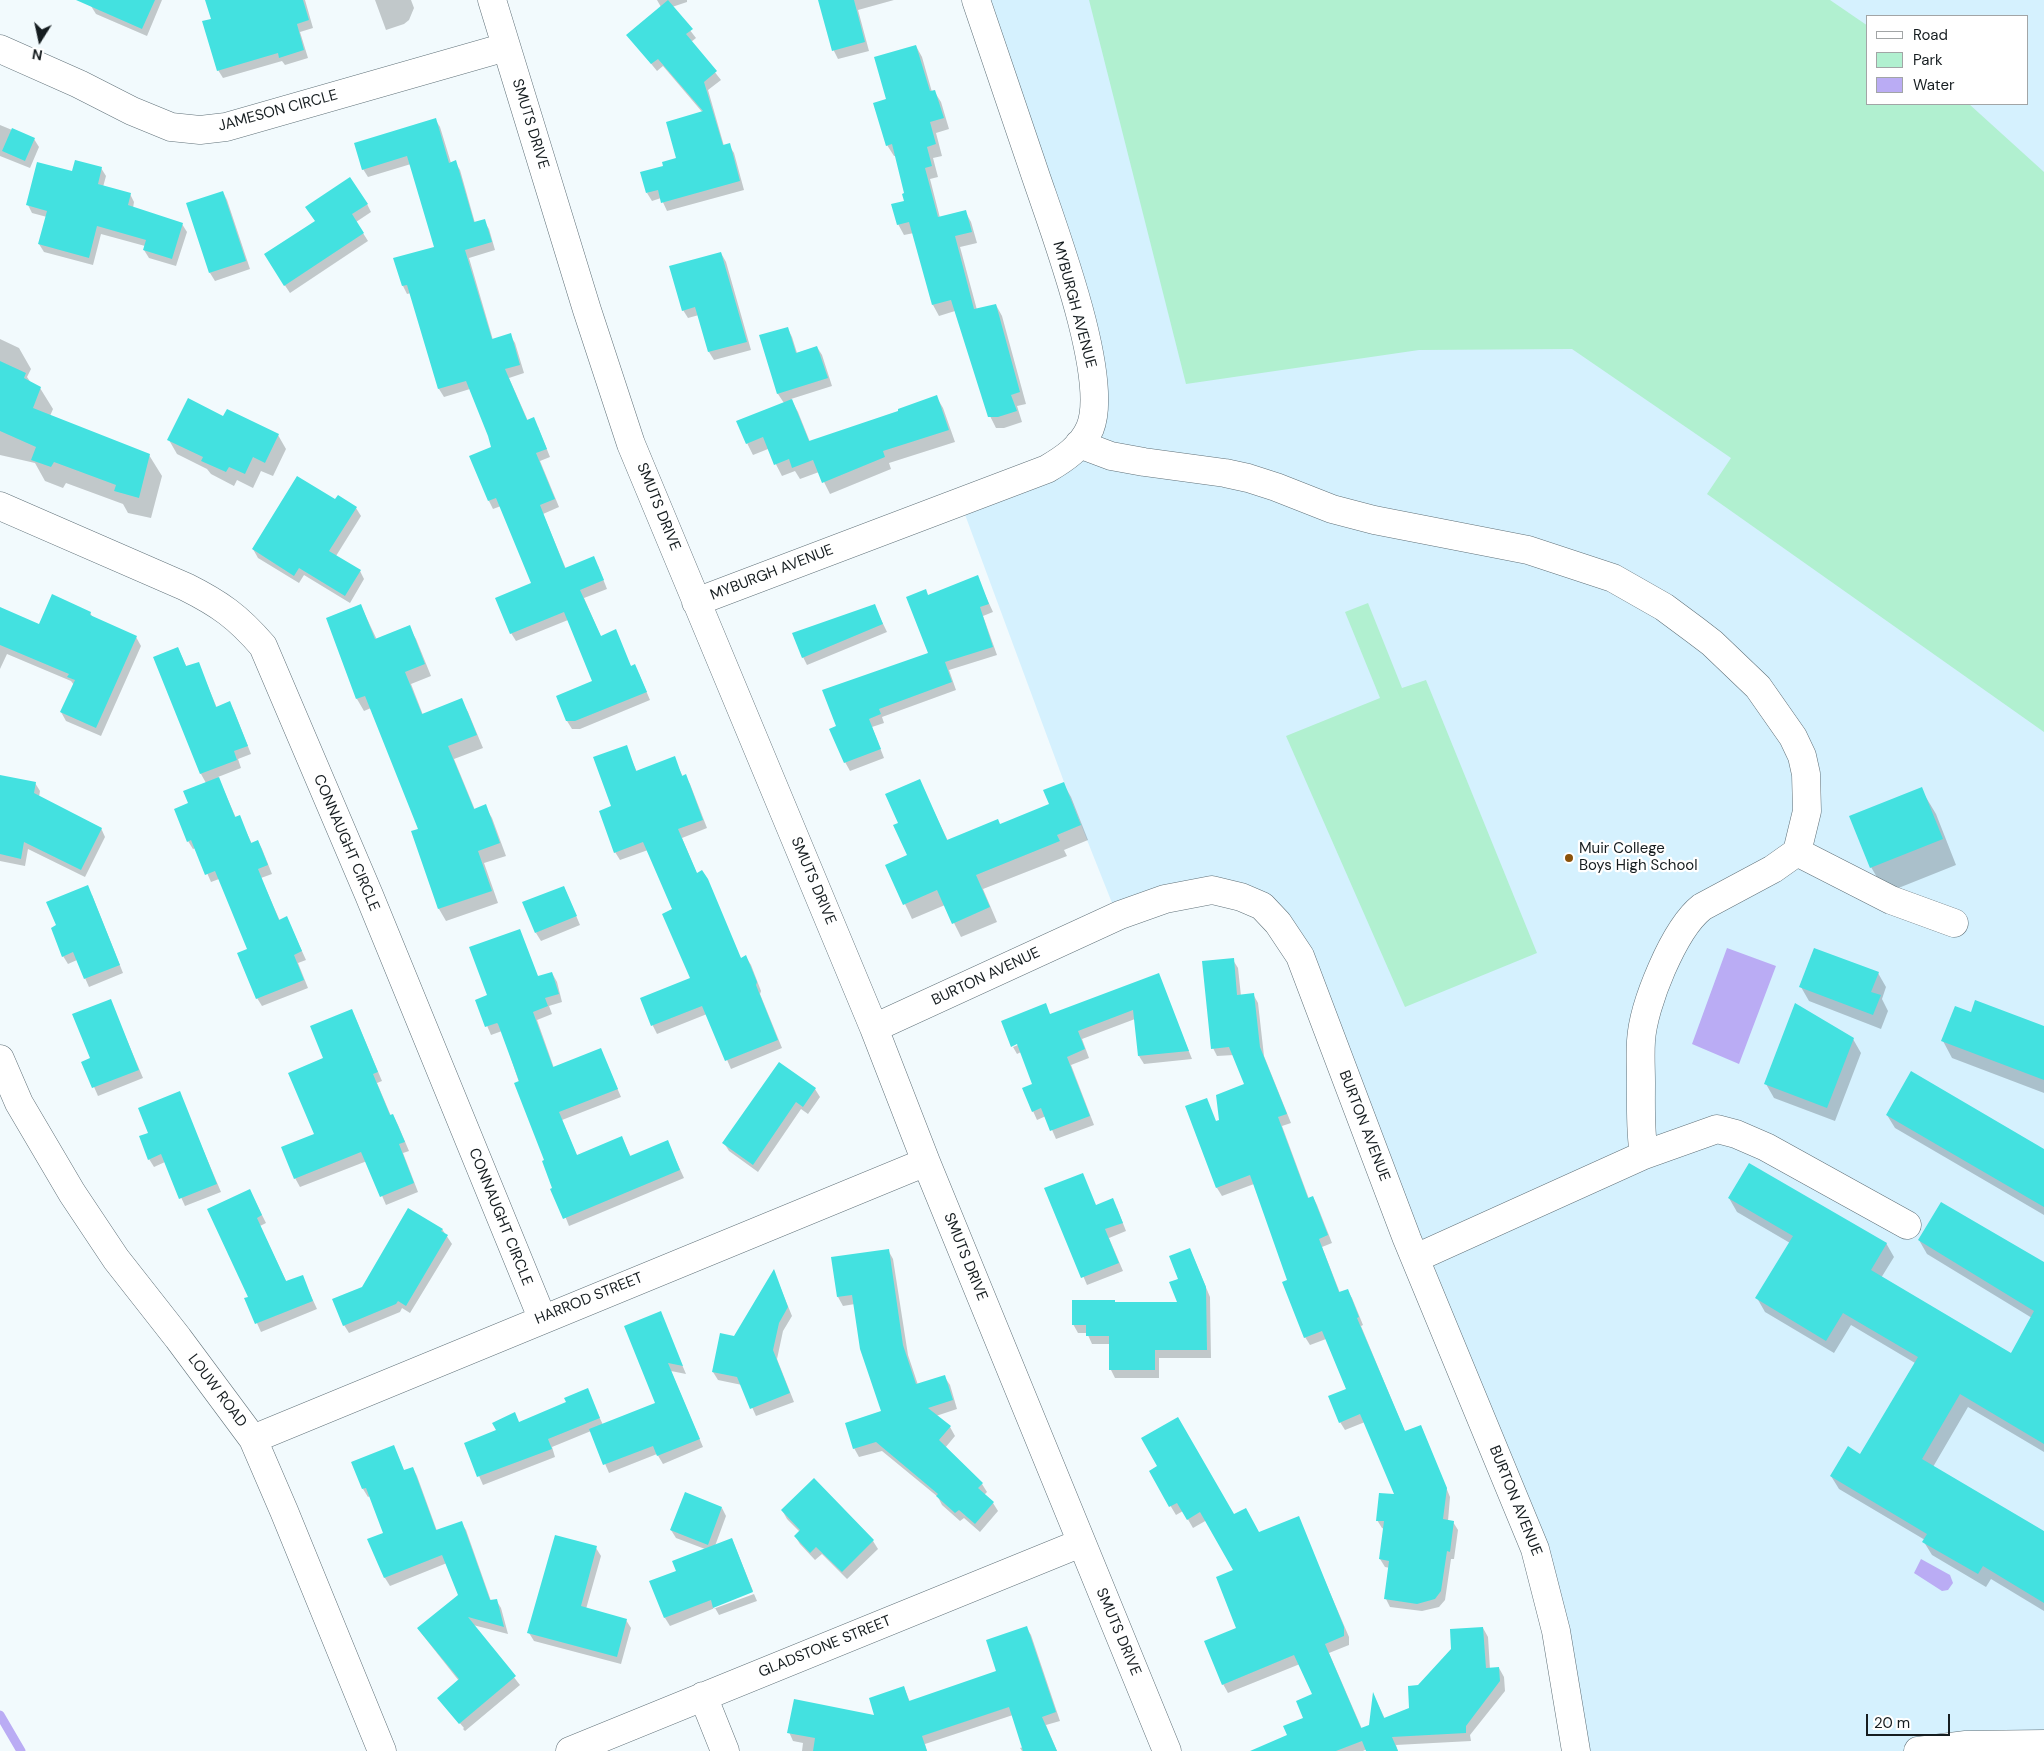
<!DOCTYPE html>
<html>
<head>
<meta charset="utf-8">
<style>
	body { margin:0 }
	#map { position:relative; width:2044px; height:1751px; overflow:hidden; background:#f2fafd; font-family:"DM Sans",sans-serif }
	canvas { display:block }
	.legend { position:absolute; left:1866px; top:15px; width:162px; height:90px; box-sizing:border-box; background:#fff; border:1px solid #a2a5a6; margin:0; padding:6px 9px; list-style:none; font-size:15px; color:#161d20 }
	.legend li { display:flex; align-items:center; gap:10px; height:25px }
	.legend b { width:25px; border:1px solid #a2a5a6 }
	.north { position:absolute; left:15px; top:15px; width:50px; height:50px; -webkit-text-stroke:4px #fff; paint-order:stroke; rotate:190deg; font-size:14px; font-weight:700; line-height:20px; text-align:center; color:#161d20 }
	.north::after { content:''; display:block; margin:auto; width:18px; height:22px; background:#161d20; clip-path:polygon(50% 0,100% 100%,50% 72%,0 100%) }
	.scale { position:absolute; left:1866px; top:1714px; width:84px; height:22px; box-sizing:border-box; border:2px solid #161d20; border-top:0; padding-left:6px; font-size:15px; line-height:18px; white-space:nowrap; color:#161d20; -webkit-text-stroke:4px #fff; paint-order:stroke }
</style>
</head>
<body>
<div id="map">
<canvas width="2044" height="1751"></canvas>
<ul class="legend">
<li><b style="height:6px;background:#fff"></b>Road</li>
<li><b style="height:14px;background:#b1f0d0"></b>Park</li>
<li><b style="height:14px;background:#baacf4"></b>Water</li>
</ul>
<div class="north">N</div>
<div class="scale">20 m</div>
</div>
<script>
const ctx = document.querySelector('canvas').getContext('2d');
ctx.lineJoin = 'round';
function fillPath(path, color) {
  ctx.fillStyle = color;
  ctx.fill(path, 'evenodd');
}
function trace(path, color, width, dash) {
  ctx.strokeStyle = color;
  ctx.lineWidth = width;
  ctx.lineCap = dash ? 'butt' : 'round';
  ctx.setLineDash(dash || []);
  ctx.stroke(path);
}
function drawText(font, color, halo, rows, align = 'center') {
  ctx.font = font + ' "DM Sans",sans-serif';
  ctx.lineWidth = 4.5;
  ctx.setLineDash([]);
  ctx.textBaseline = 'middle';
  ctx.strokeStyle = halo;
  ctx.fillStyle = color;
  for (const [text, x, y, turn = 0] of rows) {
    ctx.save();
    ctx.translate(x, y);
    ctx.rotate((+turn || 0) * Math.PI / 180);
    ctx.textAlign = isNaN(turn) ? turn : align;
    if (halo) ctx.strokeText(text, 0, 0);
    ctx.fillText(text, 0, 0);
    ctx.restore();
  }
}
const built = new Path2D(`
	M986,0H2044V1746L1919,1751H1576L1564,1630L1300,951L1221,891L1118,918L1064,782L957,493L1044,466L1087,426L1092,348ZM1868,16H2028V104H1868Z`);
const green = new Path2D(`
	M1089,0H1830L1868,26V104H1969L2044,172V732L1707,494L1731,458L1572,349L1419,350L1186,384Z
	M1368,603L1402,688L1426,680L1537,953L1405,1007L1286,736L1380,698L1345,612Z`);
const water = new Path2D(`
	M1727,948L1776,966L1739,1064L1692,1044Z
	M1921,1559L1950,1575L1953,1583L1948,1590L1942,1591L1914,1573Z`);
const shadow = new Path2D(`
	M82,0H162L147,36L96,14L91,6Z
	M206,0H305L313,28L300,32L308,58L285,65L282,61L223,78L218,70L212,19Z
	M375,0H411L414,8L409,20L404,24L386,30Z
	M657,0H687V2L672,7L696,38L691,42L721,80L708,90L724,146L729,145L734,153L744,190L667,211L661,198L652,201L647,193L665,167L677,159L703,113L663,66L657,71L628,35L661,7Z
	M819,0H894L858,10L869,51L838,59L834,51Z
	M916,46L922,57L932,92L934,91L941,102L949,129L936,133L942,156L933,158L938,177L930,179L940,218L965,211L971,222L977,243L960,247L977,310L996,305L1002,316L1026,404L1017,406L1022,422L1004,428H996L990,416L955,311L939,316L933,305L914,233L904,235L898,224L906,202V194L896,156H894L887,145V100Z
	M435,119L440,127L451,163L455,162L460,170L475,223L484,221L489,229L495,250L469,258L493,340L510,335L515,343L524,373L509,378L528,421L538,427L550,457L540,461L559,507L543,514L566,569L598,566L607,589L584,598L601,637L615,631L631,667L639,674L650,700L580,729H572L567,721L594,682L568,620L516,641L511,633L533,583L501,506L493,509L489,501L492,448L489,435L470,389L444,397L439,389L411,293L407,294L403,286L395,259L436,248L411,164L368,177L363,169Z
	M0,125L34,139L39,147L30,168L0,156Z
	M101,168L106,176L103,187L130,194L134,202L133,208L182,224L187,232L176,266L149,258L144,250L145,246L101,234L93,265L44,252L39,244L47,217L32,213L28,205L72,172Z
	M223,192L227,200L250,269L215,281L210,273Z
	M367,204L371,212L356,222L368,241L290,293L270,263Z
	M721,253L726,262L751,350L714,360L709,352L699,315L688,318L683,310Z
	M788,329L792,337L797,353L817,347L822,355L832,386L791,399L798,412L810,442L900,412L936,396L943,408L955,442L889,463L891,469L830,494L819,472L800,479L795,471L782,476L768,449L753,455L747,443L784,403L778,394L760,336Z
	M0,339L19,348L31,369L27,377L31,383L40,388L53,409L50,416L149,455L162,476L151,518L128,513L123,504L66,483L63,488L45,481L35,463L0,455Z
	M224,418L278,435L286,449L273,476L261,471L253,488L237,480L234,486L211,474L207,469L177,454L169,440Z
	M336,500L356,508L361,516L336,556L360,571L364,579L350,603L304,575L299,583L258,558L253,549Z
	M977,577L993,612L983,616L997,655L949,670L956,690L882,717L884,723L872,727L884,758L850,771L845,762L838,727L929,653L928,596Z
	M874,605L887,632L807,665L803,657Z
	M361,606L377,640L409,627L416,639L431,676L411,684L423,715L461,700L468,712L483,748L454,759L475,810L485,806L492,818L506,856L484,863L498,903L446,921L439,909L412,832L419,830L371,708L364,711L357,699Z
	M0,608L40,626L90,613L94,619L136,637L141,646L101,736L66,721L61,712L74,685L71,681L7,654L0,669Z
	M178,648L187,668L198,663L217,708L230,703L234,711L251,754L238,759L241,768L218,777L236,818L239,817L252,844L258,841L262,849L272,874L261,878L280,921L287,918L306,960L298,963L308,988L262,1006L257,998L249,950L219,879L211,882L196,848L193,849L188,841L190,804L206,783L201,774L155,657Z
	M626,747L637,772L674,758L683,777L685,776L690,784L707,828L682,838L697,874L741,959L746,957L751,965L761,991L760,994L782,1048L731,1069L707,1014L657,1034L653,1026L642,999L692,979L674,910L648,850L620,860L615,852L612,807Z
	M0,777L35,783L40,791L39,797L101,828L105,837L85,877L28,849L25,866L0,861Z
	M919,780L948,841L1000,825L1050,805L1063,783L1071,797L1088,840L1064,850L1067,856L983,889L997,922L961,937L945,905L912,919L887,866L909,856L899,824Z
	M1921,789L1936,814L1956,865L1886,893L1871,867Z
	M564,887L580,925L541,941L536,933Z
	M92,895L123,973L89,987L77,960L68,964L63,956Z
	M519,931L538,977L552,973L557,982L562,1002L549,1006L552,1014L537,1020L554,1068L601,1050L621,1097L562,1120L577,1156L622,1138L631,1157L667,1141L684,1178L569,1226L554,1188L502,1031L491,1035L476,1000L489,996Z
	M1233,960L1238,968L1241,996L1253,994L1258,1003L1264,1056L1291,1123L1282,1126L1309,1199L1313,1197L1317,1205L1332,1243L1322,1247L1340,1293L1347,1290L1352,1298L1363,1325L1361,1326L1405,1432L1421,1426L1450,1497L1448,1521L1453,1522L1458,1530L1454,1559H1451L1445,1600L1439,1607L1422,1611L1390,1607L1386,1599L1390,1568L1385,1567L1380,1559L1384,1529L1382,1528L1377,1520L1396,1496L1365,1422L1345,1430L1340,1422L1347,1390L1326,1339L1310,1345L1305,1337L1289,1281L1254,1184L1222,1196L1217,1188L1220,1121L1245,1085L1234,1055L1217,1056L1213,1048Z
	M1878,973L1886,987L1882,999L1888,1011L1881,1029L1809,1001L1801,987Z
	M1158,975L1192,1059L1144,1064L1139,1056L1135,1019L1082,1039L1089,1058L1071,1065L1094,1125L1056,1139L1046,1116L1037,1120L1033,1111L1034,1085L1021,1052L1017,1054L1013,1047L1023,1043L1050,1015Z
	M110,1000L143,1078L98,1096L83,1062L91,1059Z
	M352,1010L382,1081L377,1083L391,1116L393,1115L398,1125L409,1151L403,1153L418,1192L386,1205L367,1161L300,1187L295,1178L316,1135L325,1059Z
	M1972,1013L2044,1027V1093L1952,1058L1943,1041Z
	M1853,1039L1861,1053L1835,1121L1774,1098L1766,1084Z
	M815,1089L820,1097L808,1114L801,1109L758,1172L729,1151L724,1143Z
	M179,1093L221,1192L185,1206L165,1162L154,1167L149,1159V1134Z
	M1887,1115L2044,1151V1215L1895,1128Z
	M1046,1189L1096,1206L1117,1208L1126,1231L1109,1238L1123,1271L1087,1285Z
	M1729,1198L1886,1243L1894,1257L1881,1278L2011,1354L2032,1318L1927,1254L1919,1240L2044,1264V1452L1968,1407L1933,1467L2044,1533V1611L1991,1579L1986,1587L1932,1555L1924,1542L1925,1540L1839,1489L1831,1476L1861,1455L1915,1363L1851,1325L1834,1353L1765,1312L1757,1298L1790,1243L1737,1212Z
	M254,1199L266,1223L260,1226L287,1283L302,1276L317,1309L261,1332L246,1299L249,1297Z
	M442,1229L452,1244L410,1313L402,1308L400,1312L349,1333L344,1325L363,1288Z
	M1190,1249L1210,1297L1211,1358H1159V1378H1115L1111,1370L1110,1344H1092L1087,1333H1078L1073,1324L1115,1304L1179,1303L1180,1279Z
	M888,1250L893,1259L908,1355L918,1385L944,1376L950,1385L957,1409L936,1416L950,1427L955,1436L945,1448L982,1484L987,1492L984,1495L993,1503L998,1511L980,1532L964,1518L960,1521L942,1505L938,1497L882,1451L859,1457L854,1448L883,1412L855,1304L843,1306L838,1297L832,1258Z
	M774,1272L792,1316L783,1331L777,1359L794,1402L756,1416L742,1385L718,1380L713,1372Z
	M660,1313L686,1374L671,1371L703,1447L663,1464L657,1454L609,1473L591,1431L552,1447L555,1457L483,1485L465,1444L568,1403L587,1390L603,1425L657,1404Z
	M394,1447L404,1471L413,1468L417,1476L437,1531L461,1522L466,1530L491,1601L496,1600L501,1608L508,1634L473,1625L520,1685L465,1731L463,1729L464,1728L438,1698L459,1681L418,1629L459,1595L447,1563L390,1586L385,1578L384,1533L370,1496L368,1497L363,1489Z
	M1150,1472L1234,1516L1259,1533L1298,1518L1349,1637V1645L1329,1653L1362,1729L1370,1725L1374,1696L1385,1719L1411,1709L1419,1687L1483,1628L1488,1637L1490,1669L1499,1668L1504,1677L1505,1691L1470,1735L1471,1741L1396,1745L1398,1751H1367V1749L1363,1751H1268L1289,1736L1305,1719L1314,1695L1300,1664L1228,1693L1223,1684L1238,1628L1235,1570L1207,1520L1193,1528L1183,1511L1176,1515Z
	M722,1508L726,1516L715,1546L732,1539L753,1591L713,1606V1609L754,1594L757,1601L719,1615L715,1608L670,1626L665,1618L677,1572L705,1549L676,1538L671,1530Z
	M782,1510L873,1541L878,1549L847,1579L822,1554L815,1560L800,1544L795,1536L800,1532L787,1519Z
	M596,1548L601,1556L586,1609L626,1620L631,1628L621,1664L534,1641L529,1633Z
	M1026,1627L1031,1635L1060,1721L1046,1725L1057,1751H1022L1020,1748L1023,1747L1013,1715L925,1744L927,1751H802L803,1743L793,1741L789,1732L876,1716L904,1687L910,1702L998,1672Z`);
const stream = new Path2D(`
	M0,1715L21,1751`);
const building = new Path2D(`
	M76,0H155L142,29Z
	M205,0H303L309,20L297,24L304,50L279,58L278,53L217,71L202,21L211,19Z
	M668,0L693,29L686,34L717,71L704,82L723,145L730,143L740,181L661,203L658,190L646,193L640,172L663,166L662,162L676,158L666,122L703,111L658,59L651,64L626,35Z
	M818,0H854L865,42L832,51Z
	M916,45L930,91L935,90L944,118L930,122L936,144L927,147L932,166L925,168L938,217L966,210L972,232L955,236L974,309L996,304L1020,392L1011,395L1017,411L998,417H988L951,300L932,305L909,222L897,225L891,204L904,201L902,194L904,193L892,144L886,146L873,103L886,99L874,57Z
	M436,118L449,163L456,160L474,222L485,219L492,242L465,250L492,339L511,333L520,365L505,369L527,420L534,417L547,449L536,453L555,499L540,505L565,568L594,556L604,580L580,590L601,636L616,629L631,666L635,664L647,692L575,721H566L556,696L592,681L564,612L510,634L495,598L531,583L496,498L488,501L469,456L491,447L488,436L466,381L438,389L407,285L402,286L393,258L434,247L407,156L362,170L354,143Z
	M12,128L35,138L25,161L2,151Z
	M75,160L102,167L98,184L131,193L128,205L183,223L172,259L143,250L146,240L97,226L89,258L38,244L47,211L26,205L37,162L72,171Z
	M350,177L368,204L352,214L364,233L284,286L264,254L315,221L305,207Z
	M223,191L246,261L209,273L186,203Z
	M721,252L747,342L708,352L695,307L682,311L669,266Z
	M788,327L796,353L817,346L828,378L777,394L759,335Z
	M0,361L26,373L24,378L41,387L33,408L150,454L139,498L114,491L116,485L54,462L51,467L31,460L36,447L0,431Z
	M937,395L949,430L883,451L885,457L822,483L813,460L792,468L789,459L774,465L763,437L746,444L736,421L792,399L809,441L898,411V409Z
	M188,398L223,416L227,409L279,434L265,463L253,457L245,474L229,467L226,472L201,461L203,457L167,440Z
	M297,476L335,499L338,495L357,507L329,551L361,570L345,596L299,568L294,576L252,549Z
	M978,575L989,604L980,607L993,647L945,662L952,682L879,709L881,714L869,719L881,749L844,763L829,729L836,726L822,690L928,653L906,597L926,589L928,595Z
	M52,594L91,612L90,615L137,636L96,728L60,712L75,680L67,677L69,674L0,645V607L39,624Z
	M361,604L375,639L410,625L425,664L405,672L422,714L462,698L477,735L448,746L474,809L486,804L500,843L478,851L492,891L438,909L411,831L418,829L365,696L356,699L326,618Z
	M875,604L883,624L802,658L792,633Z
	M178,647L186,666L199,662L216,707L230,701L248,746L234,751L237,760L200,774L153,657Z
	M627,745L636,771L675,756L682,776L686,774L703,820L678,829L697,873L702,870L708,879L741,958L746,955L757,982L756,985L778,1040L725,1061L702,1006L651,1026L640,998L690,978L662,914L672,909L643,842L614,853L599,811L611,806L593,757Z
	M0,775L36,782L34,793L102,828L81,870L24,842L21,859L0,854Z
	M219,777L235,817L240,815L251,843L258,840L268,865L258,869L279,920L287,916L302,951L294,955L304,980L256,999L237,953L247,949L215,871L205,875L191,840L187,842L174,809L188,803L183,791Z
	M920,779L947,840L998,819L1000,824L1049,804L1043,790L1064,782L1081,825L1057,835L1060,841L976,875L990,907L952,924L937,890L903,905L885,865L907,855L893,825L898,823L885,794Z
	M1922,787L1943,839L1870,868L1849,816Z
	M88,885L120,965L84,979L73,952L62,957L51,928L56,925L46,902Z
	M564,886L577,916L535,933L522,902Z
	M520,929L538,976L552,972L559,994L545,998L548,1006L533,1012L553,1067L601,1048L618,1089L559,1112L577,1155L622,1136L630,1156L668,1140L680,1170L563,1219L550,1189L552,1188L542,1161L544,1160L514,1083L519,1081L498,1024L497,1023L485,1027L475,1000L487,995L469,947Z
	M1814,948L1879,972L1871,992L1881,995L1873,1015L1799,987Z
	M1234,958L1237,995L1254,993L1260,1047L1287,1114L1278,1117L1308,1198L1313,1196L1328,1235L1319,1239L1339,1292L1348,1289L1359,1317L1357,1318L1405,1431L1421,1425L1447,1488L1443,1519L1454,1521L1450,1552L1447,1551L1441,1591L1435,1599L1417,1604L1384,1599L1389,1561L1379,1559L1384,1521H1376L1379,1493L1394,1494L1360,1414L1339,1423L1328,1396L1346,1389L1322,1331L1304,1338L1282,1282L1287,1280L1250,1175L1216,1188L1185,1106L1207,1098L1216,1121L1219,1120L1216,1095L1244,1084L1229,1047L1211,1049L1202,961Z
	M1159,973L1189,1051L1138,1056L1133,1010L1078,1031L1085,1049L1067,1057L1090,1116L1050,1131L1041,1108L1032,1112L1022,1088L1032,1084L1017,1044L1011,1047L1001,1021L1046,1003L1050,1014Z
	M111,999L139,1070L92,1088L81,1062L90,1058L72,1014Z
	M1975,1000L2044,1026V1080L1941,1041L1955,1006L1971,1012Z
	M1795,1003L1854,1038L1827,1108L1764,1084Z
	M352,1009L378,1072L373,1074L390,1115L393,1114L405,1142L399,1144L414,1183L380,1197L361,1152L294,1179L281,1147L314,1134L288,1073L323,1058L310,1026Z
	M779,1062L816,1088L803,1107L796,1102L753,1165L722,1143Z
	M1911,1071L2044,1149V1207L1886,1115Z
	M180,1091L217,1184L179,1199L161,1154L148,1160L139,1136L148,1133L138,1108Z
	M1749,1163L1887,1243L1871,1270L2011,1353L2034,1311L1918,1240L1941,1202L2044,1262V1444L1960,1394L1922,1459L2044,1531V1603L1983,1566L1978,1574L1922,1542L1927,1534L1830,1476L1848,1446L1860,1454L1918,1357L1843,1313L1826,1341L1755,1298L1793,1236L1728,1198Z
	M1083,1173L1096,1205L1113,1198L1123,1223L1105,1229L1119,1263L1081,1278L1044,1188Z
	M250,1189L262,1215L257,1218L286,1281L303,1275L313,1301L255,1324L244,1298L248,1297L207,1209Z
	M408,1208L443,1229L441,1231L448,1235L406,1306L398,1301L396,1304L343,1326L332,1299L362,1287Z
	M1190,1248L1206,1287L1207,1350H1155V1370H1109V1336H1086V1325H1072V1300H1115V1302H1177L1169,1282L1178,1279L1169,1256Z
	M889,1249L903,1345L916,1384L945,1375L953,1400L928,1408L951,1426L939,1440L983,1483L978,1488L994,1502L975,1524L959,1510L955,1513L936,1496L938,1494L876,1442L853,1449L845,1423L881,1411L860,1349L852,1295L837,1297L831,1257Z
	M774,1269L788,1307L779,1323L773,1350L790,1393L750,1409L737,1377L712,1372L720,1333L734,1336Z
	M661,1311L683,1366L668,1363L700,1439L657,1456L653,1446L603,1465L589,1429L655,1403L624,1326Z
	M588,1388L600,1418L548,1439L552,1449L477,1477L464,1443L496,1430L492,1423L515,1412L519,1422L566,1402L564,1398Z
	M1178,1417L1234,1514L1246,1508L1259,1532L1299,1516L1344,1627V1636L1325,1644L1361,1728L1369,1725L1373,1692L1384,1718L1409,1708L1408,1686L1418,1685L1451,1649L1450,1629L1483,1627L1486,1668L1499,1667L1500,1681L1466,1726V1733L1392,1737L1398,1751H1366L1362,1741L1336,1751H1250L1287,1735L1283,1726L1303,1718L1296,1701L1312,1694L1294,1655L1222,1685L1204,1641L1236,1628L1216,1577L1233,1570L1200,1512L1187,1520L1177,1503L1169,1507L1149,1471L1157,1466L1141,1438Z
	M394,1445L404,1470L413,1467L436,1530L462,1521L490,1600L497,1599L504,1627L468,1617L516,1676L459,1724L437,1698L459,1679L417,1628L458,1595L442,1555L384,1578L367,1539L383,1533L366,1488L362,1489L351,1462Z
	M814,1478L874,1540L842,1572L816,1547L810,1553L794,1536L800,1530L781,1510Z
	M685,1492L722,1507L708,1545L670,1530Z
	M555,1535L597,1546L581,1606L627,1619L617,1657L527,1633Z
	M732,1538L753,1592L713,1608L711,1600L664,1618L649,1581L676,1571L672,1561Z
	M1027,1626L1056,1712L1042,1717L1057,1751H1023L1009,1707L922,1736L927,1751H813L815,1738L787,1733L794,1699L874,1715L869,1698L904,1686L909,1701L996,1671L986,1640Z`);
const minor = new Path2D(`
	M492,0L587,310L631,444L874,1028L926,1162L1167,1751
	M0,49L79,84L132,111L171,127L200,130L226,127L506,47
	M1079,444L1111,456L1144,462L1225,473L1248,478L1276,487L1332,509L1374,520L1528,550L1613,578L1664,607L1695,630L1712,643L1758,687L1793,737L1802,756L1806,774L1807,811L1797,852L1773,869L1702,907C1674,929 1643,1005 1641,1041C1640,1055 1641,1069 1641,1083C1641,1107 1640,1131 1644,1155
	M0,506L186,587C220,604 238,617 263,646L369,895L542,1318
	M696,602L1047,469C1064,459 1082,447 1090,428C1111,376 1050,220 1032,165C1013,110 995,55 976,0
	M1797,852L1891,900L1954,923
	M874,1028L1120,915L1165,899L1212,890L1241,897L1262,906L1278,923L1300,956L1407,1239L1535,1549L1556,1631L1576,1751
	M0,1059L19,1103L72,1193L116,1259L178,1338L253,1439L284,1511L382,1751
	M1416,1258L1644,1155L1717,1129L1736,1134L1766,1147L1907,1225
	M253,1439L926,1162
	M703,1696L725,1751
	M570,1751L1081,1543
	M1918,1751L1966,1745L2044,1744`);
const markers = [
	[1569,858,5,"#8b520a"]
];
const streetNames = [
	["JAMESON CIRCLE",278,111,-15],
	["SMUTS DRIVE",530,124,73],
	["MYBURGH AVENUE",1074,305,75],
	["SMUTS DRIVE",658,507,68],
	["MYBURGH AVENUE",772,573,-21],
	["CONNAUGHT CIRCLE",346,843,67],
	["SMUTS DRIVE",813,881,67],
	["BURTON AVENUE",986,977,-25],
	["BURTON AVENUE",1364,1126,69],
	["CONNAUGHT CIRCLE",500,1217,68],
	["SMUTS DRIVE",965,1257,68],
	["HARROD STREET",589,1299,-22],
	["LOUW ROAD",217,1391,53],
	["BURTON AVENUE",1515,1501,68],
	["SMUTS DRIVE",1118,1632,67],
	["GLADSTONE STREET",825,1647,-22]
];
const poiNames = [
	["Muir College",1579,849],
	["Boys High School",1579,866]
];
fillPath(built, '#d5f1fe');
fillPath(green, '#b1f0d0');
fillPath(water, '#baacf4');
fillPath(shadow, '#0003');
trace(stream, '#baacf4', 9);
fillPath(building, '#43e1e0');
trace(minor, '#607179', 29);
trace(minor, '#fff', 28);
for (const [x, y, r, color] of markers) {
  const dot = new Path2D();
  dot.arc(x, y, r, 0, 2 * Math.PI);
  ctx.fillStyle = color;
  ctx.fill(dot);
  trace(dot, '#fff', 2);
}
drawText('15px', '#161d20', '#fff', streetNames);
drawText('15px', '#161d20', '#fff', poiNames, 'left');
</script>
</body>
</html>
